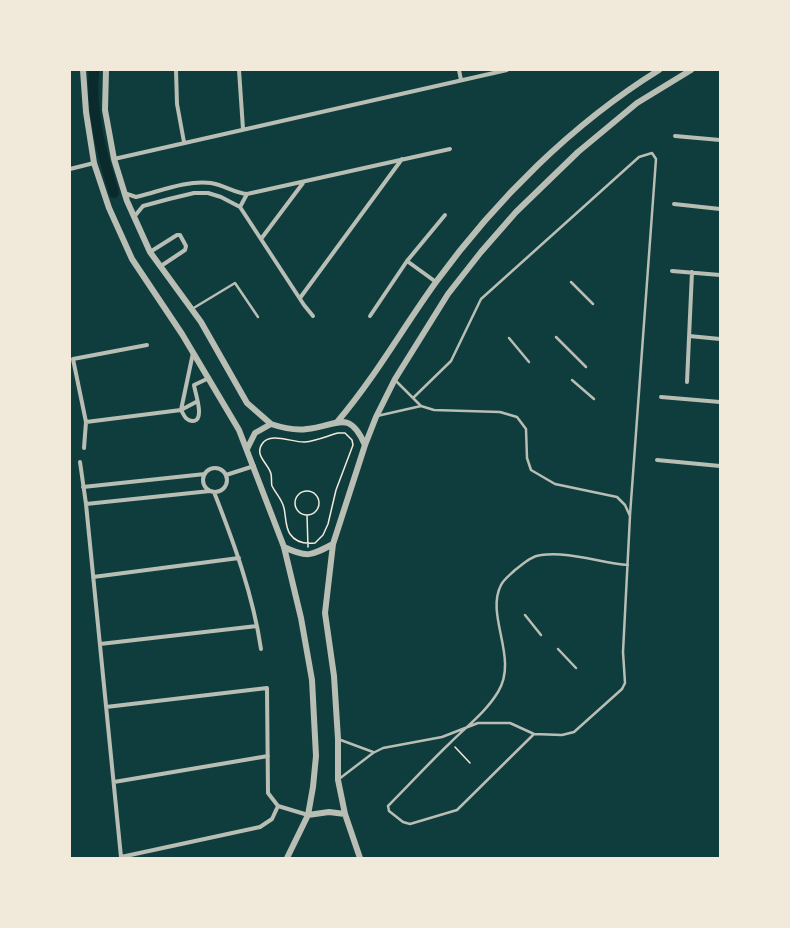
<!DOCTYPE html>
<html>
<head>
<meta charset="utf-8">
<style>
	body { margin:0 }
	#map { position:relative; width:790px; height:928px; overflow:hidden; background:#0f3d3e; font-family:"Archivo Narrow",sans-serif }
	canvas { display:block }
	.frame { position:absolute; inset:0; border:71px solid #f1e9da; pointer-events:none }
</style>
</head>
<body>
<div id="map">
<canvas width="790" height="928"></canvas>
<div class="frame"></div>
</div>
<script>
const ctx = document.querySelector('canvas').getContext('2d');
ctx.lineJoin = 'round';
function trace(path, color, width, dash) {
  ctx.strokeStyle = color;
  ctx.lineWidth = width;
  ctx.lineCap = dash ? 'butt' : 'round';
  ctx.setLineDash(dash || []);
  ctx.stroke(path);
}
const canal = new Path2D(`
	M94,70C90,112 102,154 114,193`);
const path = new Path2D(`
	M338,433H345L352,440L353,445L336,490L328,524L323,535L315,543C306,544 296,543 290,534C285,527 286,516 284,508C282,499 276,494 272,486C271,482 272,479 271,474C269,464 254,456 262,444C270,431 293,443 305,442C316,441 327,436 338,433Z
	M295 503a12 12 0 1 1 24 0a12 12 0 1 1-24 0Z
	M307,515L308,547
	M455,747L470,763`);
const service = new Path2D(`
	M571,282L593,304
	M192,309L235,283L258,317
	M556,337L586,367
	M509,338L529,362
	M395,380L421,406
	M572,380L594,399
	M413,398L451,361L481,299L639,157L652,153L656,159L630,515
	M525,615L541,635
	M558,649L576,668
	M534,734L457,810L410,824L403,822L389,811L388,806C409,785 429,763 450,743C466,727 486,712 498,692C519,658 485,616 501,585C504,579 510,575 515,570C523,564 531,556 541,555C569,551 601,563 628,565
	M338,739L373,752
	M339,779L373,753L383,748L442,737L478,723H510L534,734L562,735L574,732L622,689L625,683L623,652L630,516L625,505L617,497L555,484L531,470L527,458L526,429L517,417L500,412L434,410L421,406L377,416`);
const minor = new Path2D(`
	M176,70L177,104L184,142
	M239,70L243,129
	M459,70L461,80
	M675,136L720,140
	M114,159L507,70
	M70,169L94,163
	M124,193L136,197L140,196C163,190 188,180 211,183C224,185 234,193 247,194L450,149
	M674,204L720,209
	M240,207L247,194
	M134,217L143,206L169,199L194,193H208L221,197L240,207L304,305L313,316
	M261,239L303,183
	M150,252L177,235H180L186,246L185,250L161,266
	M407,261L436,282
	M672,271L720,275
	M300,298L402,159
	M370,316L407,261L445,215
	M689,336L720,339
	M147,345L73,359L86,422L181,410L196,402
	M193,353L181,410C184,415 185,420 192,421C206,422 195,393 194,385L209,378
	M687,382L692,272
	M661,397L720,402
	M84,448L86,422
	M657,460L720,466
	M80,462L86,504L121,857L260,827L272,819L278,806
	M203 480a12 12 0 1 1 24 0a12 12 0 1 1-24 0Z
	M226,475L254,466
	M83,487L205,474
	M214,492C234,543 253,595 261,649
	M86,504L210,491
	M93,577L239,558
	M100,644L257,626
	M106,707L267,688L268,793L278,806L308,815
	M114,782L268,756`);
const tertiary = new Path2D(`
	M83,70L86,112L94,163L109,208L132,259L182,334L239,430L284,547L301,618L312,680L316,756L313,787L308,815L287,858
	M106,70L105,110L114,159L127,201L150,252L201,322L247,403L271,424
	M338,421C376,376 402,329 436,282C496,200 572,124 659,70
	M247,449L255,433L271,424C283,428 295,431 307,429C337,426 349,408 365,445
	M284,547C307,558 311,556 333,544
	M308,815L329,812L345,814
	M360,858L345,814L338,780V739L334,676L325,613L333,544L365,445L376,417L395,379L448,294L481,252L516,212L578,152L637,103L691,70`);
trace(canal, '#0a2a2b', 10);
trace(path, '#f1e9da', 1.5);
trace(service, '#b8beb3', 2.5);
trace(minor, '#b8beb3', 4);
trace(tertiary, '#b8beb3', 6);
</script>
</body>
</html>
